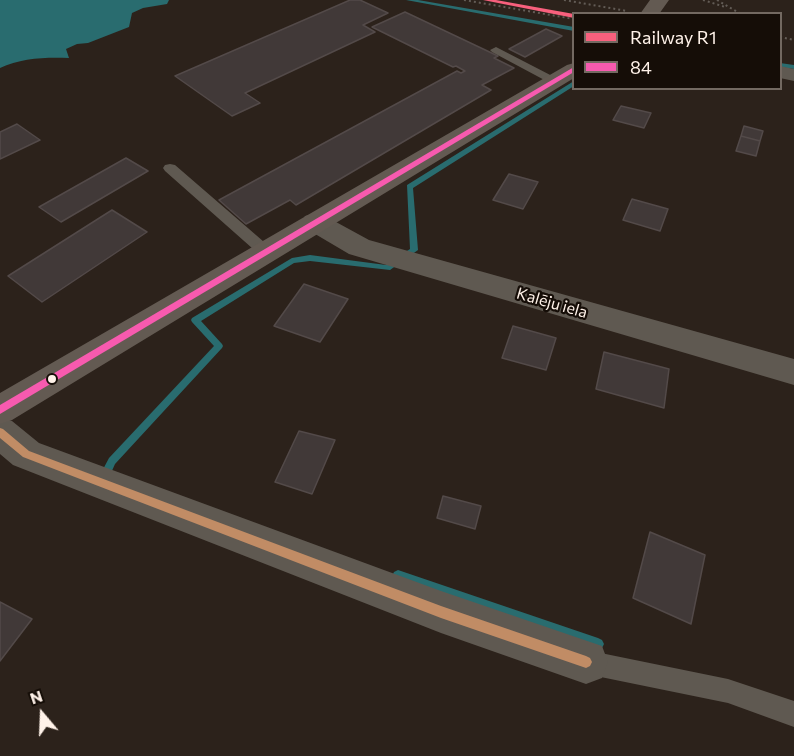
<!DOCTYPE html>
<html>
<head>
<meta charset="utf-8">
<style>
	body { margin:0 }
	#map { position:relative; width:794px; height:756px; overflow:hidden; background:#2c221b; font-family:Commissioner,sans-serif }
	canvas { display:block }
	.legend { position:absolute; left:572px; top:12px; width:210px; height:78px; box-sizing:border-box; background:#150d07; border:2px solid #736961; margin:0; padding:8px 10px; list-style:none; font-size:18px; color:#fff2e9 }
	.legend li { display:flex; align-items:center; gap:12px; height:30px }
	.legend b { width:30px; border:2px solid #736961 }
	.north { position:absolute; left:12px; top:684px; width:60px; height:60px; -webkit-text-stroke:4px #150d07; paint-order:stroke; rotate:341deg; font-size:16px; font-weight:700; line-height:24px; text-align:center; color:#fff2e9 }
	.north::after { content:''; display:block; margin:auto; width:21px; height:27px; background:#fff2e9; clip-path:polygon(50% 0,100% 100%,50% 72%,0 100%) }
</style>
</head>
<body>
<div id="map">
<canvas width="794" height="756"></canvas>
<ul class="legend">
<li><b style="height:8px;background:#f8607d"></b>Railway R1</li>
<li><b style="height:8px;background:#f75aaf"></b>84</li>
</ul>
<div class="north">N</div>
</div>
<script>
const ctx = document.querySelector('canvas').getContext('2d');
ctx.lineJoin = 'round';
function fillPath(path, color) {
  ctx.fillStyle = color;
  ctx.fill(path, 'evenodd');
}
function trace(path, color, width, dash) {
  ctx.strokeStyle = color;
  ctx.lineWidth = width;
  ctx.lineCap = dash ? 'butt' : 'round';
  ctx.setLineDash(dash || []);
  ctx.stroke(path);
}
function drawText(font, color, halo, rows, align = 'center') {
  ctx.font = font + ' Commissioner,sans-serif';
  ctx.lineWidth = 4.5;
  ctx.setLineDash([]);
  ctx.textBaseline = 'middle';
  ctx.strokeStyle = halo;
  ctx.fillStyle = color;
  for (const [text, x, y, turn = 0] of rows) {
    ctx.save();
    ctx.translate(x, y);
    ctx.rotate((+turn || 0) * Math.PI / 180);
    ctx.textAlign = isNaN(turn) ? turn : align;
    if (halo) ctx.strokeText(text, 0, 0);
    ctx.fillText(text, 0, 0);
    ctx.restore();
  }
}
const water = new Path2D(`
	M0,0H169L167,4L143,8L132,13L129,27L88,43L77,44L66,49L69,58C46,57 21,58 0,68Z`);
const stream = new Path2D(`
	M406,0H418L574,27V31Z
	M780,63L794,65V69L780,67Z
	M574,81V86L413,188L418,250L390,270L310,261L294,263L201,321L222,344L223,346L222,348L115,464L111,473L115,477L114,480L110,482L101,478L100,475L109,458L214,346L192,322L191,320L192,318L292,258L310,255L386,265L410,249L407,185Z
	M398,570L598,638L602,640L604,644L602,648L598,650L398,582L394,580L392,576L394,572Z`);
const building = new Path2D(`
	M350,0H360L388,13L363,25L375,32L245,93L260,103L232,116L175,76Z
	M405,12L498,56L494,58L514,68L482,85L491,90L296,205L290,200L246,224L219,200L457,71L461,73L465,71L456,66L453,67L372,27Z
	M546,29L562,36L525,57L509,49Z
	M621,106L651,113L644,128L613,120Z
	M17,124L40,140L0,159V132Z
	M744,126L763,131L760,141L741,136Z
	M741,136L760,141L756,156L736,151Z
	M126,158L148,171L61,222L39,207Z
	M509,174L538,182L523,209L493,200Z
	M632,199L668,209L660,231L623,220Z
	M112,210L147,232L42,302L8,276Z
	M304,284L348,299L320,342L274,326Z
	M513,326L556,338L546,370L502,358Z
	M604,352L669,369L664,408L596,389Z
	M299,431L335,440L312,494L275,482Z
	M443,496L481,506L475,529L437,518Z
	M650,532L705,555L691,624L633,598Z
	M0,602L32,619L0,661Z`);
const path = new Path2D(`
	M464,0L574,19
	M564,0L627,11
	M703,0L725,7
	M717,0L741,14
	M780,37L794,40`);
const lane = new Path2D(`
	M496,47L558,79L560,81L554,85L550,83L492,52L490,50Z
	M170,164L175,165L271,248L274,252L271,256H261L165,171L163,168L165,165Z
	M586,650L728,679L794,701V727L728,703L586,674L578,670L574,662L578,654Z`);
const street = new Path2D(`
	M780,66L794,69V81L780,78Z
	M315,213L325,216L369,240L794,359V385L349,254L305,228L301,222L305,216Z
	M0,417L12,421L39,443L441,591L602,646L608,662L602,678L586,684L441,633L13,465L0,454Z`);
const secondary = new Path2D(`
	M650,0H669L659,14H640Z
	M574,63V78L12,420L0,424V393L567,65Z`);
const bus1 = new Path2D(`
	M574,67V72L0,414V405Z`);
const bus2 = new Path2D(`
	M0,428L3,429L29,451L441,606L586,656L590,658L592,662L590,666L586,668L441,618L23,457L0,438Z`);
const rail1 = new Path2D(`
	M483,0H496L574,14V18Z`);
const markers = [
	[52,379,5,"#fff2e9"]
];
const streetNames = [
	["Kalēju iela",552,303,16]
];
fillPath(water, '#296c6f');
fillPath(stream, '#296c6f');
fillPath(building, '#413938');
trace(building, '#534a49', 1.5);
trace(path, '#635c56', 2, [2, 3]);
fillPath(lane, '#5f5951');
fillPath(street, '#5f5951');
fillPath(secondary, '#635a52');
fillPath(bus1, '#f75aaf');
fillPath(bus2, '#c18c65');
fillPath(rail1, '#f8607d');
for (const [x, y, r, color] of markers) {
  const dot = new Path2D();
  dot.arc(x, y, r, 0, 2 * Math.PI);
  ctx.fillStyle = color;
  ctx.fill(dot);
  trace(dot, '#150d07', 2);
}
drawText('16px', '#fff2e9', '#150d07', streetNames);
</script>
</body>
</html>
